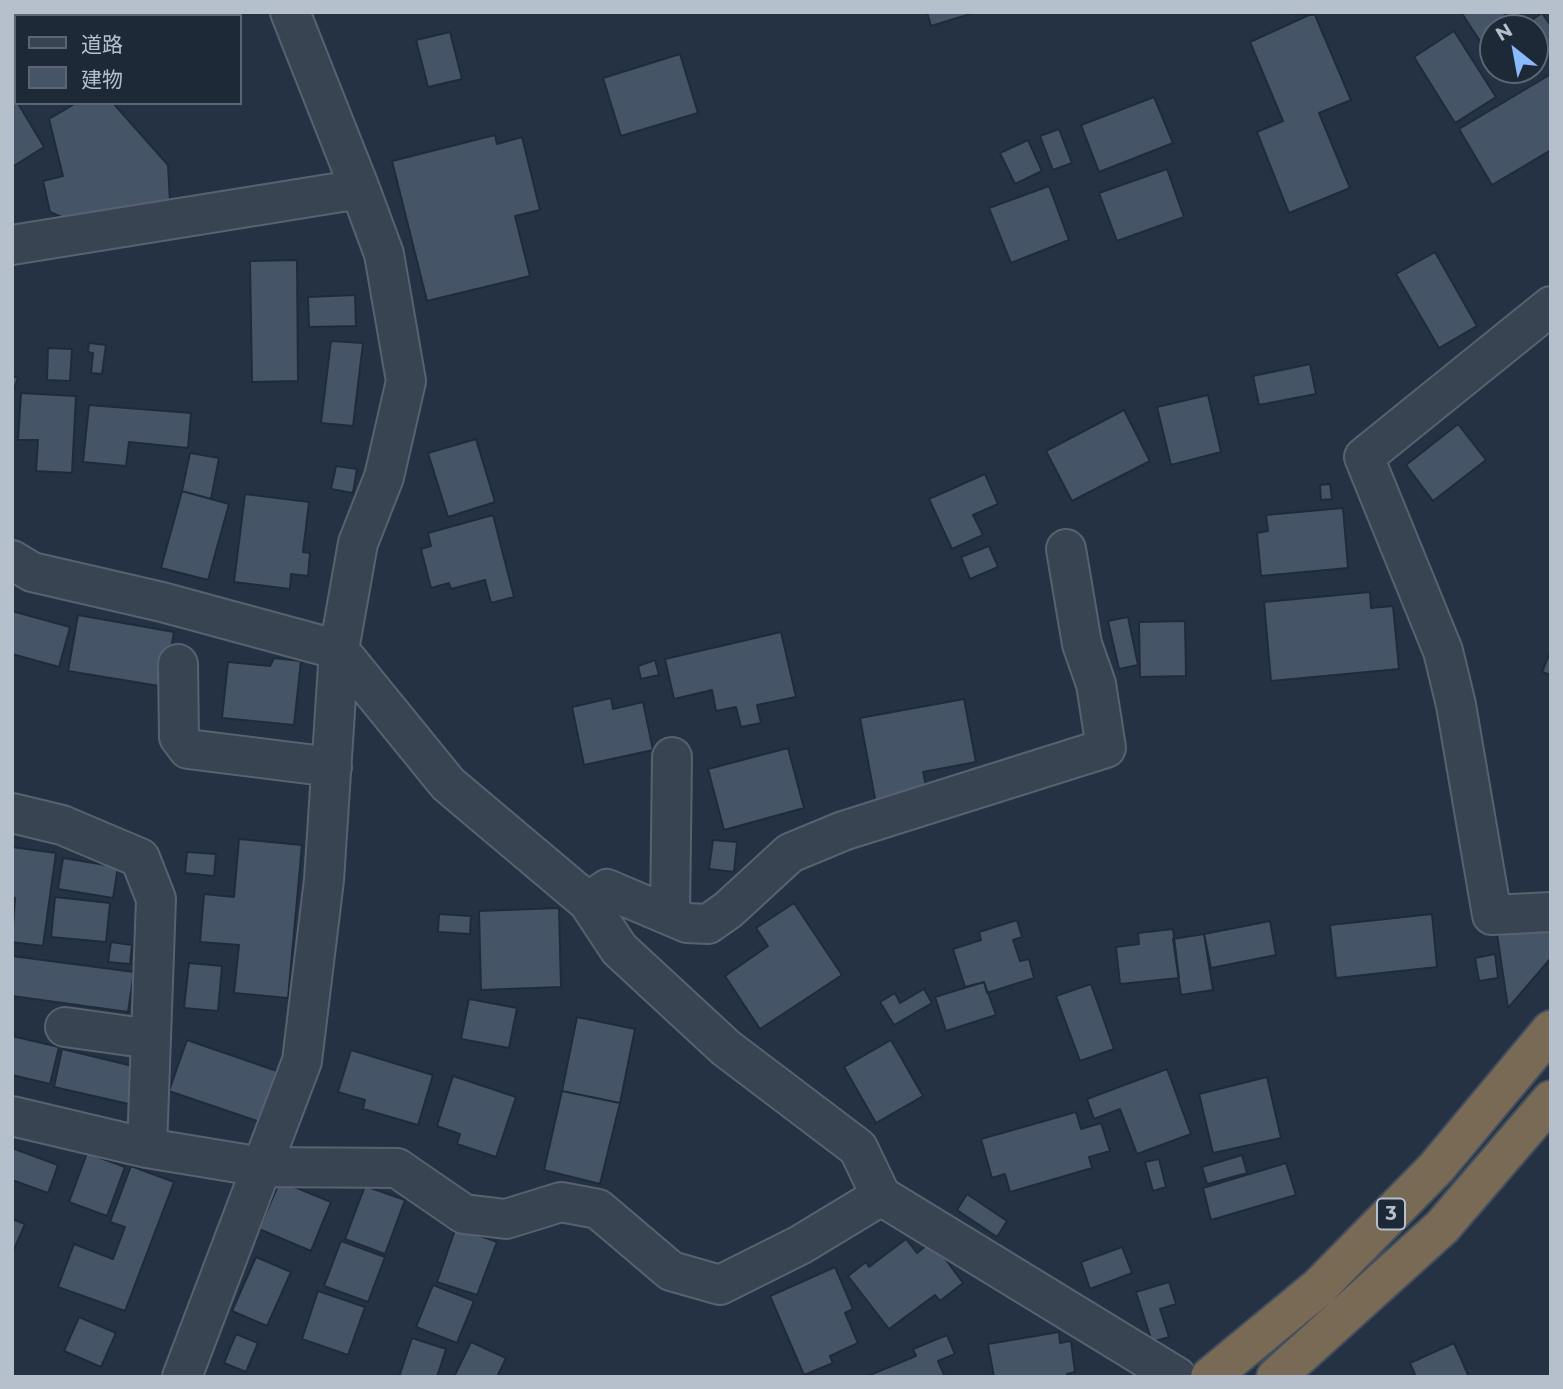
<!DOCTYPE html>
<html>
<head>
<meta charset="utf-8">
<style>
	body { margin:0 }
	#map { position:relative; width:1563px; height:1389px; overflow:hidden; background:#253243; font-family:Montserrat,"Noto Sans JP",sans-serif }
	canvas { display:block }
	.frame { position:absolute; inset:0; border:14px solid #b6bfcc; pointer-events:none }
	.legend { position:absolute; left:14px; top:14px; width:228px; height:91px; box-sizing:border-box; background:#1e2938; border:2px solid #5b6573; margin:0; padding:9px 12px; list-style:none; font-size:21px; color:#b6bfcc }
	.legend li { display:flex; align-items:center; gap:14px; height:35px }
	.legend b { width:35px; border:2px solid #5b6573 }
	.north { position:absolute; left:1479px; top:14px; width:70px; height:70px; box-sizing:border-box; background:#1e2938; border:2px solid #5b6573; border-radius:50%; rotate:329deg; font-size:19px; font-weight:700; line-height:28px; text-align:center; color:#b6bfcc }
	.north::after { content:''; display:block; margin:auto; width:24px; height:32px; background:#8bb9fd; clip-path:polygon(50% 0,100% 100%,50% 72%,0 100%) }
</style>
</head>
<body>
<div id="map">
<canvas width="1563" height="1389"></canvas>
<div class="frame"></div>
<ul class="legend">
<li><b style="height:9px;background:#394452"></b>道路</li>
<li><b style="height:19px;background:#465467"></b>建物</li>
</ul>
<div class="north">N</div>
</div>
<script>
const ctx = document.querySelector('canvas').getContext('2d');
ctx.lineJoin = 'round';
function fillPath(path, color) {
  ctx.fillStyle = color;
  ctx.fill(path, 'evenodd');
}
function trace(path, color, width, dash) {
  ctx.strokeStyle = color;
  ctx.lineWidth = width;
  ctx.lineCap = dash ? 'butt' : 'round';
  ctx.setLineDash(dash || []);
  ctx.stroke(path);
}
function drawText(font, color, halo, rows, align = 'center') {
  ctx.font = font + ' Montserrat,sans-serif';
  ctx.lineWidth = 5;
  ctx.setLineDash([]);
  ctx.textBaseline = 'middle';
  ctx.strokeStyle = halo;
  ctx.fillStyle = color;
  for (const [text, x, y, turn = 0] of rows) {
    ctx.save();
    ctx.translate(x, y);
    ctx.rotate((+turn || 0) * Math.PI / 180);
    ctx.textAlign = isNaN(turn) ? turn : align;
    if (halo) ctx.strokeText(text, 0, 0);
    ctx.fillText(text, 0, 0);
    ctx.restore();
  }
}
const building = new Path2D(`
	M12,12H51L45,16H16V84L12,86Z
	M927,12H977L931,26Z
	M1259,12H1310L1309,15Z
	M1461,12H1503L1513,28H1493V61Z
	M1542,13L1551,26V43L1535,53V28H1520Z
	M1309,15H1315L1351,100L1319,113L1350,188L1289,213L1257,132L1283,121L1250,42Z
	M1454,31L1496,97L1455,123L1414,57Z
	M450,32L462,79L428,87L416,40Z
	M680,54L698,113L621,136L603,78Z
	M1551,74V150L1492,185L1459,129Z
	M1154,97L1173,143L1099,172L1081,125Z
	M16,100L44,147L12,167V102Z
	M76,103H113L168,165L170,203L64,218L50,212L43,181L63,176L49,119Z
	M1059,129L1072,163L1053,170L1040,136Z
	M495,135L497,144L522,137L540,210L515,216L530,276L427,301L392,161Z
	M1028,140L1042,171L1015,184L1000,153Z
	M1167,169L1184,217L1117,241L1099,193Z
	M1049,186L1069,240L1011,263L989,208Z
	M1435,252L1477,326L1439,348L1396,274Z
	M297,260L298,381L252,382L250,261Z
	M355,295L356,326L309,327L308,297Z
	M331,341L363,343L353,426L321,423Z
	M89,343L106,345L102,374L91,373L93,353L88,352Z
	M48,348L72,349L70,381L47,380Z
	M1310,364L1316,394L1259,405L1253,376Z
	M12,376L18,378L12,394Z
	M21,393L76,396L72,473L36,471L38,440H18Z
	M1208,395L1221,452L1171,465L1157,407Z
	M89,405L191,413L188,448L129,442L126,466L83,462Z
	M1124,410L1150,461L1072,501L1046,451Z
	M1458,424L1486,460L1433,501L1406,465Z
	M476,439L495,502L448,517L428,453Z
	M190,453L219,458L211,499L182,491Z
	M336,466L357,469L353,493L331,489Z
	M985,474L998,504L973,515L983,535L952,549L929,499Z
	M1330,484L1332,499L1321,500L1320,485Z
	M182,491L229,504L208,580L161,568Z
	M245,494L309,502L303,552L310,553L308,576L291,574L290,589L234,582Z
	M1343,508L1348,568L1261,576L1257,533L1268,531L1266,515Z
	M493,515L514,597L491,603L485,580L451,589L449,583L431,588L421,549L431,546L428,533Z
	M989,546L998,567L970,579L961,557Z
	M1370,592L1371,608L1393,606L1399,669L1271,681L1264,602Z
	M12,611L70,627L59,667L12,654Z
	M78,615L174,632L165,687L68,671Z
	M1128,617L1138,665L1119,669L1108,621Z
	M1185,621L1186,676L1140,677L1139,622Z
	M781,632L796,697L757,705L761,723L741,727L736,707L716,711L712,690L674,699L665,659Z
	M1551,650V675L1542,672Z
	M274,658L301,661L294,725L222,718L228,662L270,666Z
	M655,660L659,675L641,679L638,666Z
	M611,698L613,709L643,702L653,750L584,765L572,707Z
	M964,699L976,762L923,772L928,794L876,804L860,718Z
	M788,748L804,808L724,830L708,769Z
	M239,839L302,845L288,998L234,993L239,945L200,942L204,894L234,897Z
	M713,840L737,842L734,872L709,869Z
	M12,847L56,853L43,946L12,942L15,898L12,897Z
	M187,852L216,854L214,876L185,873Z
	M63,858L118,867L113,898L58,889Z
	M55,897L110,903L106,942L51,937Z
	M794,903L842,975L760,1029L725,976L768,946L756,928Z
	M559,908L561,987L481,990L479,911Z
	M439,914L471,916L470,934L438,932Z
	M1432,914L1437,967L1336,978L1330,925Z
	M1017,920L1022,937L1013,940L1020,961L1029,959L1034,978L987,993L984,982L965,987L953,949L981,940L979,932Z
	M1270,921L1276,955L1211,968L1204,934Z
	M1551,928V958L1508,1008L1497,934Z
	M1173,929L1179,978L1120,984L1116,947L1139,944L1138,933Z
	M1204,934L1213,990L1181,995L1173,939Z
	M111,942L132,945L130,964L108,962Z
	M1495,954L1498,978L1479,981L1475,958Z
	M12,956L134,972L128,1012L12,996Z
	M189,963L222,966L218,1011L184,1008Z
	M984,982L996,1015L946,1031L935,997Z
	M1091,984L1114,1049L1080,1061L1056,996Z
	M924,989L932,1003L894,1025L880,1002L895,993L900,1003Z
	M469,999L517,1008L509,1048L461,1039Z
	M577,1017L635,1029L620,1103L562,1091Z
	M12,1036L59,1047L50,1084L12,1075Z
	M187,1040L277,1071L260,1122L169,1091Z
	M891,1040L923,1096L876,1123L844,1067Z
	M62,1049L137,1067L129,1104L54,1087Z
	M351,1050L433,1075L418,1125L363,1109L365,1100L338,1092Z
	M1167,1069L1191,1134L1137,1154L1120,1109L1094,1119L1087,1099Z
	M453,1076L516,1097L496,1157L457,1144L460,1134L437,1126Z
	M1267,1077L1281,1138L1213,1153L1199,1094Z
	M562,1091L620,1103L600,1184L544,1170Z
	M1076,1112L1081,1129L1101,1123L1110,1151L1089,1157L1092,1168L1010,1192L1005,1174L992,1178L981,1139Z
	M12,1148L58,1165L48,1193L12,1180Z
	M87,1153L125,1167L107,1216L69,1202Z
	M1242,1155L1247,1173L1207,1184L1202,1167Z
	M1159,1159L1166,1187L1153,1191L1145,1162Z
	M1286,1163L1296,1195L1211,1220L1203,1188Z
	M131,1166L174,1182L125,1311L58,1287L74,1244L113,1259L125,1227L110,1222Z
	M280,1181L331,1202L311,1251L259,1229Z
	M365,1186L405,1200L385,1254L345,1239Z
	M967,1194L1007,1221L997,1237L957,1210Z
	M12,1219L25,1224L12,1254Z
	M456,1227L497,1242L477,1295L437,1282Z
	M906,1239L917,1253L932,1241L963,1283L940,1301L935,1295L889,1329L848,1276L866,1262L869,1267Z
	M341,1241L385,1257L368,1302L324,1286Z
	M1122,1247L1132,1273L1090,1289L1081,1262Z
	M256,1257L291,1272L267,1326L232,1311Z
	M835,1267L853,1309L845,1313L858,1343L830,1356L833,1363L804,1375L770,1296Z
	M1169,1282L1176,1304L1160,1309L1169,1337L1152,1342L1136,1292Z
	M433,1285L474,1301L457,1343L416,1327Z
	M318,1291L365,1307L348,1355L302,1339Z
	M79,1317L116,1333L101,1367L64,1351Z
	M1059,1332L1060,1343L1071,1341L1075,1372L1067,1374V1377H994L988,1344Z
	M236,1334L258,1343L246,1372L224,1363Z
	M947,1335L955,1354L938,1361L945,1377H865L916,1356L913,1349Z
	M412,1338L446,1349L437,1377H399Z
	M471,1342L506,1358L497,1377H454Z
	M1454,1343L1469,1377H1416L1410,1363Z`);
const street = new Path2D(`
	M12,245L360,189
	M1551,306L1364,457L1443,651L1456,705L1492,915L1551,912
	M12,560L32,572L162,602L339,650L448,784L588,902L619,949L726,1048L858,1148L881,1196L1177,1377
	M178,664L179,737L188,749L332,767
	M12,813L62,825L140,858L156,899L147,1148
	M588,902L607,889L687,923L708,924L728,910L790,853L843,831L1106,748L1096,684L1082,644L1066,549
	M670,915L672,757
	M65,1027L151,1039
	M12,1116L147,1148L262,1167L397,1168L464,1214L506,1219L561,1202L598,1209L671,1271L720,1285L800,1245L881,1196
	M182,1377L302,1061L324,880L339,650L358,543L384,477L406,381L384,254L360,189L290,12`);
const highway = new Path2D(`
	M1210,1377L1319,1287L1436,1168L1551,1030
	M1276,1377L1442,1227L1551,1100`);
const shields = [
	[1391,1214,28]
];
const shieldNames = [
	["3",1391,1214]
];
fillPath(building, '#465467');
trace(building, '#202b3a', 2);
trace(street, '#576270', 42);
trace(highway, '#444f5d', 42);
trace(street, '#394452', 38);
trace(highway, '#796a56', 38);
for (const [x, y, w] of shields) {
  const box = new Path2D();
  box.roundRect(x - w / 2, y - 15.5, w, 31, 5);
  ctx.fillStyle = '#1e2938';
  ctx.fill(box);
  trace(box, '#b6bfcc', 2);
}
drawText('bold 19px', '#b6bfcc', null, shieldNames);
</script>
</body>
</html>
